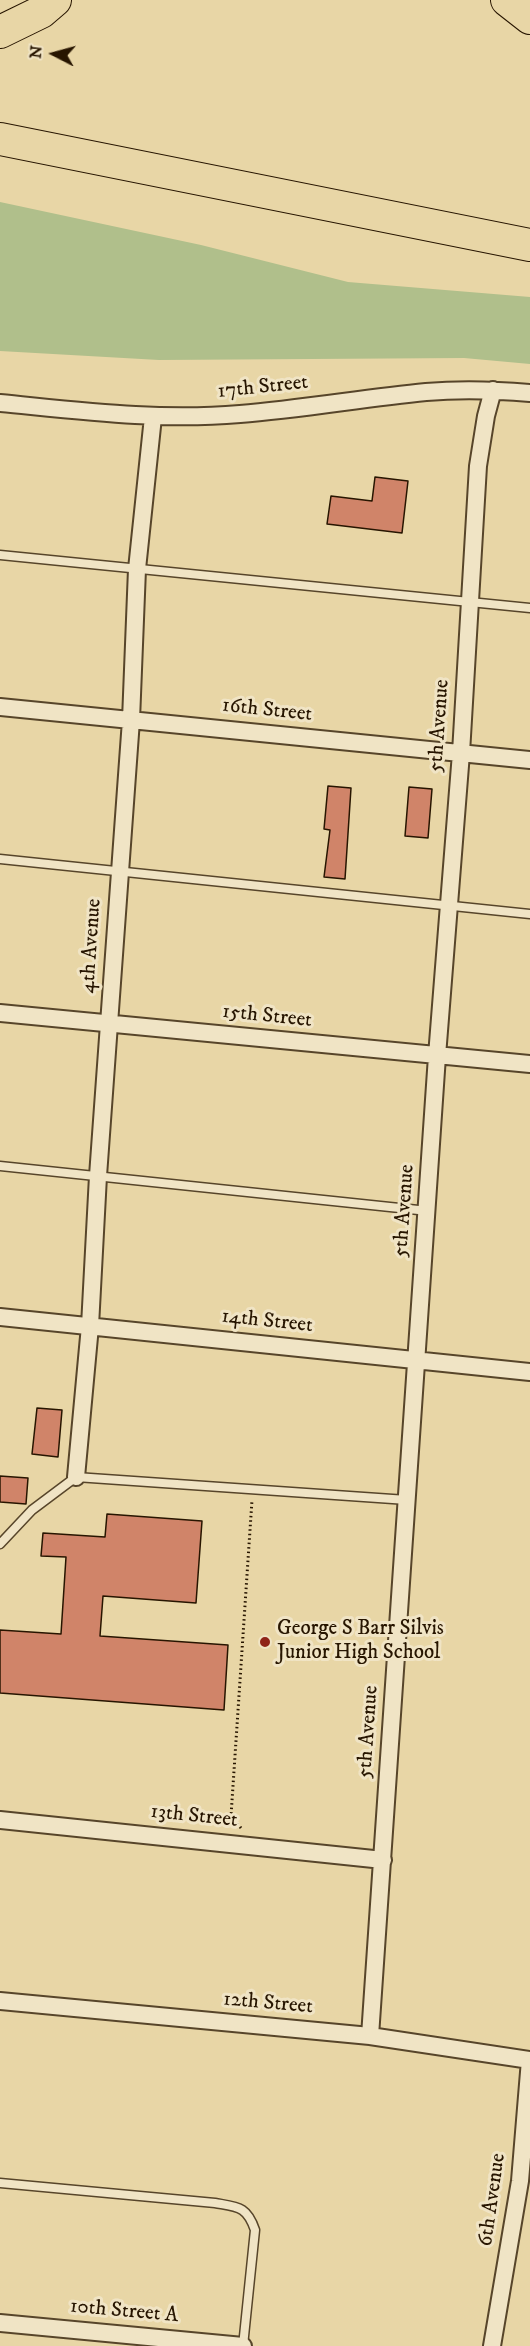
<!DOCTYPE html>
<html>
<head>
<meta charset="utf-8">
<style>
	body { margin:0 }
	#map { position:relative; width:530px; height:2346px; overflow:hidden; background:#e8d6a6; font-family:"IM FELL DW Pica",serif }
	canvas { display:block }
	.north { position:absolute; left:24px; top:24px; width:60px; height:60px; -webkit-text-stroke:4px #f0e4c5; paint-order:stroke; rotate:276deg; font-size:16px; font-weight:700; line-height:24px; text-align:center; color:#271500 }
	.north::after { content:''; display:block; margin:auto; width:21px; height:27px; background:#271500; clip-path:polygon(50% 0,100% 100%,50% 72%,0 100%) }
</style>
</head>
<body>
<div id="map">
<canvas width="530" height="2346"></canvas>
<div class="north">N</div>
</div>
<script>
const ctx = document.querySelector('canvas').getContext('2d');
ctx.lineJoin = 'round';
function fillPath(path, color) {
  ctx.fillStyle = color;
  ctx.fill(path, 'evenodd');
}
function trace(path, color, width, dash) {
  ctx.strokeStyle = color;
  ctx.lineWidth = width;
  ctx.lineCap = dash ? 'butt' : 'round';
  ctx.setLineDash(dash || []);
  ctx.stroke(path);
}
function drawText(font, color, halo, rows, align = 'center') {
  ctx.font = font + ' "IM FELL DW Pica",serif';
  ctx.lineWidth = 6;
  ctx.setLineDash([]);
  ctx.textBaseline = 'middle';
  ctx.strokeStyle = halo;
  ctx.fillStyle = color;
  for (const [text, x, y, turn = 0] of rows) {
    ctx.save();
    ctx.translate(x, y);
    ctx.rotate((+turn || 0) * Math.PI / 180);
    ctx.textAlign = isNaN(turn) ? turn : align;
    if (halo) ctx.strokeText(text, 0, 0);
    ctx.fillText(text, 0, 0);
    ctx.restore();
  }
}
const green = new Path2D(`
	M0,202L201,245L348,282L530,297V364L464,358L159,360L0,351Z`);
const building = new Path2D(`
	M375,477L408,481L402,533L327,524L331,496L372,501Z
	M328,786L351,788L345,879L324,877L330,830L324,829Z
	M409,787L432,789L428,838L405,836Z
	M37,1408L62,1410L58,1457L32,1454Z
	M0,1476L28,1478L26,1504L0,1502Z
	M107,1514L202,1521L196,1603L103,1596L100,1636L228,1645L224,1710L0,1693V1630L61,1634L66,1557L41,1556L43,1533L105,1537Z`);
const path = new Path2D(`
	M241,1828L231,1816L252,1500`);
const lane = new Path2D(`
	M0,555L530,608
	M0,859L530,914
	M0,1166L428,1211
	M0,1544L32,1510L76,1477L407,1500
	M0,2183L215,2203C238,2207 247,2206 255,2230L243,2346`);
const street = new Path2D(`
	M0,403C82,411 158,421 240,414C302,409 364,398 426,392C460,389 495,390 530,393
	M0,707L530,760
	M0,1013L530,1064
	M0,1317L530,1372
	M76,1477L90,1326L98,1176L131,720L137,569L153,417
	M0,1820L383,1860
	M0,2001L370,2036L530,2060L520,2181L492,2346
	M370,2036L437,1056L461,753L478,466L486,416L493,390
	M0,2323L243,2346`);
const highway = new Path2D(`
	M507,0L530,18
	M0,32L41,12L55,0
	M0,139L530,245`);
const markers = [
	[265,1642,6,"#8f2418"]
];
const streetNames = [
	["17th Street",263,388,-6],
	["16th Street",267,711,6],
	["5th Avenue",440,726,-86],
	["4th Avenue",92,946,-86],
	["15th Street",267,1017,6],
	["5th Avenue",405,1211,-86],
	["14th Street",267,1322,6],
	["5th Avenue",369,1732,-86],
	["13th Street",194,1817,6],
	["12th Street",268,2004,5],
	["6th Avenue",493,2200,-82],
	["10th Street A",124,2312,5]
];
const poiNames = [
	["George S Barr Silvis",277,1630],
	["Junior High School",277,1654]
];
fillPath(green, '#b0bf8b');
fillPath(building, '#d08469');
trace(building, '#271500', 1.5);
trace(lane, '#57452a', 11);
trace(street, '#57452a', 20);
trace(highway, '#271500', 34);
trace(path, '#271500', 3, [1.5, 3]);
trace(lane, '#f0e4c5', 8);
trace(street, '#f0e4c5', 16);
trace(highway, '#e8d6a6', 32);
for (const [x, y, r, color] of markers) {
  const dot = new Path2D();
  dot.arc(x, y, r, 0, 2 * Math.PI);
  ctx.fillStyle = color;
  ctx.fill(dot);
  trace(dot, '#f0e4c5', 2);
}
drawText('21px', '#271500', '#f0e4c5', streetNames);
drawText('21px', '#271500', '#f0e4c5', poiNames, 'left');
</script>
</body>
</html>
